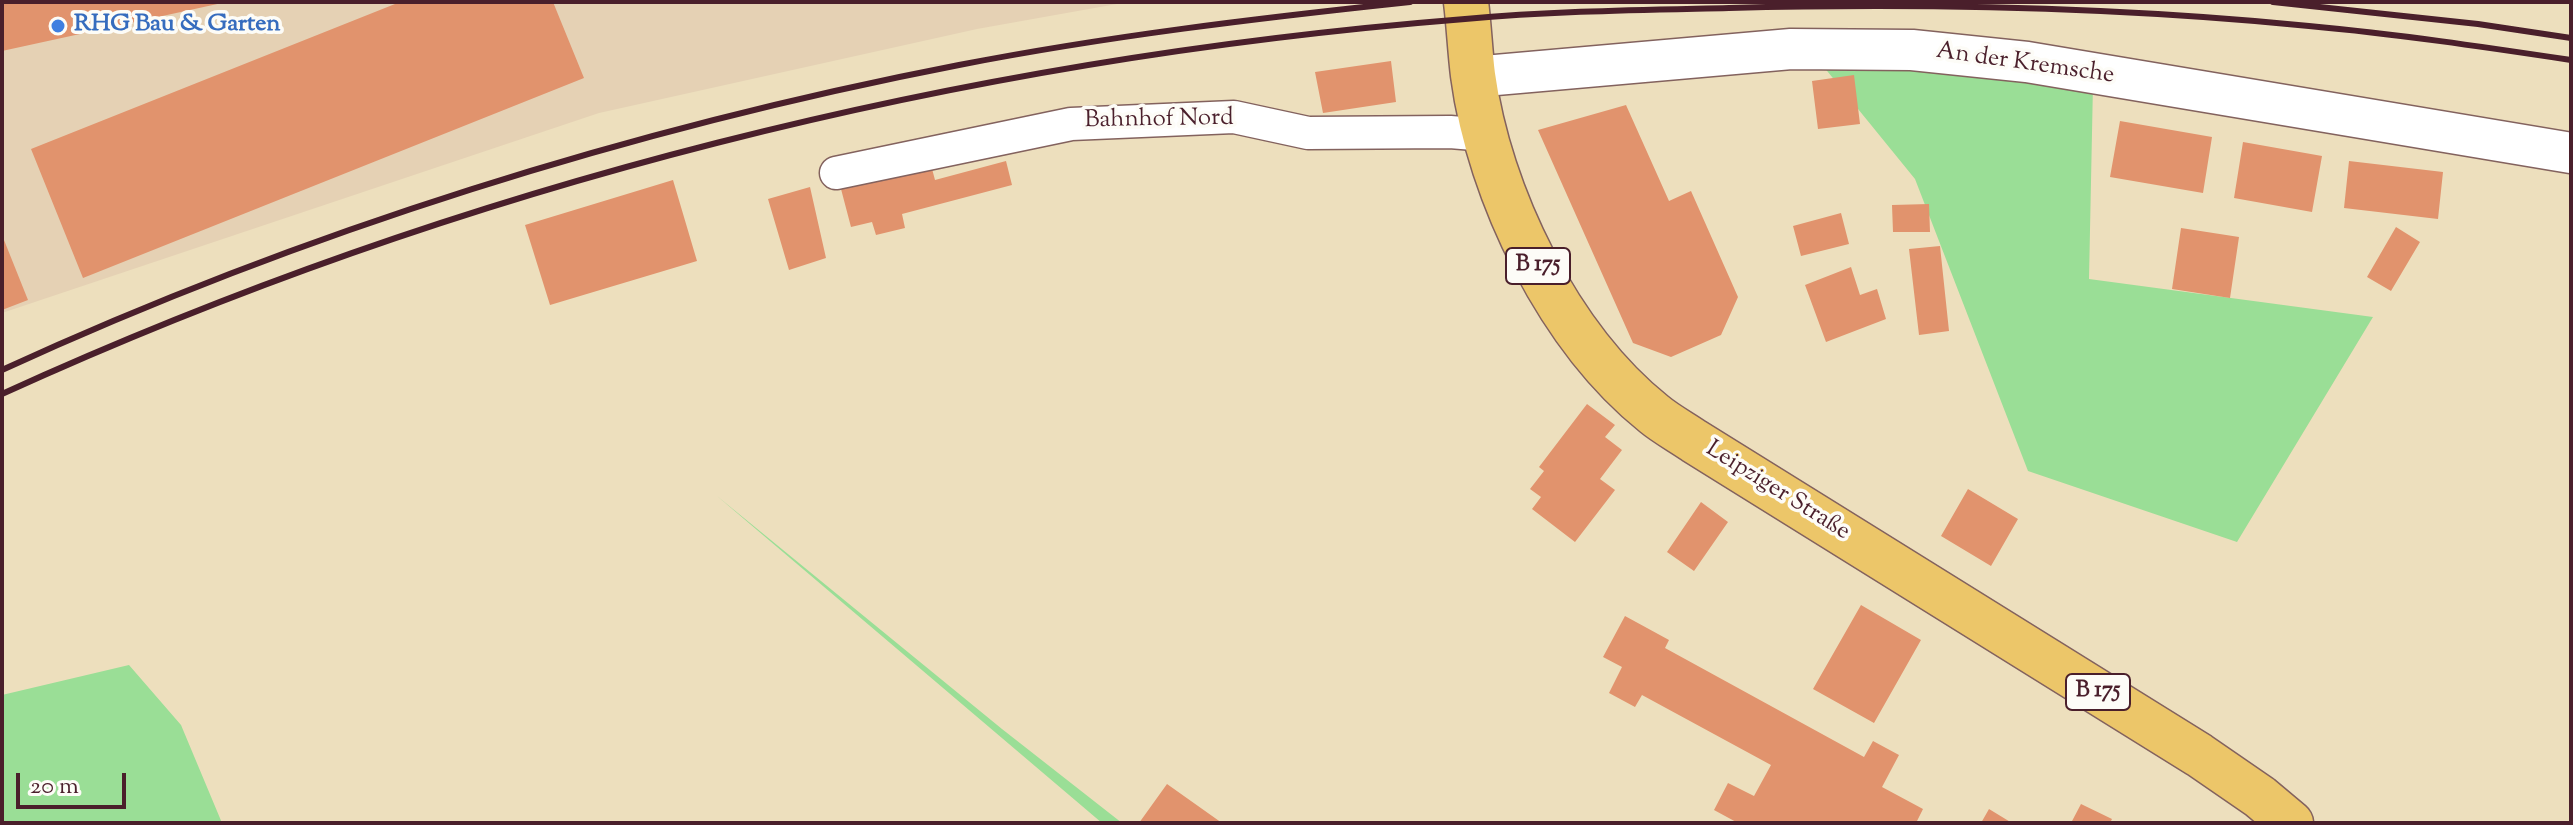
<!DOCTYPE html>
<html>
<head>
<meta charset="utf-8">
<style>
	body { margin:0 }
	#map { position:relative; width:2573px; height:825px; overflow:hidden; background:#eddfbd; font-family:"Sorts Mill Goudy",serif }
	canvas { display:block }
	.frame { position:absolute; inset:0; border:4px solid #4a1f2b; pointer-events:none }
	.scale { position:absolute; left:16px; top:773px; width:110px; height:36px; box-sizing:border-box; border:4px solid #4a1f2b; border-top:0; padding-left:10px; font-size:24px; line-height:28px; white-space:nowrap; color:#4a1f2b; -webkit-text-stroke:6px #fdfcf7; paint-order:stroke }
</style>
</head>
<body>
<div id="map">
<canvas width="2573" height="825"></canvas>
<div class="frame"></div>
<div class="scale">20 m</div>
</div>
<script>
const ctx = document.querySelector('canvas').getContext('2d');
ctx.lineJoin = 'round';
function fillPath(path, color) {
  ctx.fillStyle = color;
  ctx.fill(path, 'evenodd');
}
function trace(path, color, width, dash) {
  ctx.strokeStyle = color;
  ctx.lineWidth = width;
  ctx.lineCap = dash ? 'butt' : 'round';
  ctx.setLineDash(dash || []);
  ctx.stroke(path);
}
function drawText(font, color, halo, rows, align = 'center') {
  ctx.font = font + ' "Sorts Mill Goudy",serif';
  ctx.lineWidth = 7;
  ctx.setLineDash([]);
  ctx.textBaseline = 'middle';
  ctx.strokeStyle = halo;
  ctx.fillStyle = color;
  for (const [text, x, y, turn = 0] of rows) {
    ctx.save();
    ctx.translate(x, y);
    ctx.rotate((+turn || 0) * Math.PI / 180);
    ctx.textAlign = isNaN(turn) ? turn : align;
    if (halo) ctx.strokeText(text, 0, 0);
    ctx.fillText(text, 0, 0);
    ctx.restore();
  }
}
const built = new Path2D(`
	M2,2H1128L977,29L599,113L2,313Z`);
const green = new Path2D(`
	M1819,61L2093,84L2089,279L2373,317L2237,542L2028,471L1915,179Z
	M717,496L1002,729L1122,823H1102Z
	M129,665L181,725L222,823H2V695Z`);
const building = new Path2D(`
	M2,2H222V3L2,51Z
	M400,2H553L584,78L83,278L31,149Z
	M1391,61L1396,102L1323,113L1315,72Z
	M1854,75L1860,124L1818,129L1812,81Z
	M1626,105L1669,201L1691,191L1738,297L1721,335L1671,357L1633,343L1538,130Z
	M2120,121L2212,137L2203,193L2110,177Z
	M2243,142L2322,156L2312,212L2234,198Z
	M1006,161L1012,185L902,214L905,228L876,235L872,222L851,227L841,189L931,165L935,180Z
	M2349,161L2443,172L2438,219L2344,208Z
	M673,180L697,261L550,305L525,225Z
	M810,187L826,258L789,270L768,199Z
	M1929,204L1930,232H1893L1892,205Z
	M1841,213L1849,244L1801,256L1793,226Z
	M2396,227L2420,242L2391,291L2367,277Z
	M2181,228L2239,237L2230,298L2172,289Z
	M2,235L28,300L2,310Z
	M1940,246L1949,331L1919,335L1909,249Z
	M1851,267L1860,295L1877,289L1886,319L1826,342L1805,285Z
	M1587,404L1615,425L1605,437L1622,450L1600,479L1615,490L1575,542L1532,509L1541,497L1530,489L1544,471L1539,467Z
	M1968,489L2018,519L1991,566L1941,536Z
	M1701,502L1728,522L1694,571L1667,552Z
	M1861,605L1921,640L1874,723L1813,689Z
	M1625,616L1669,640L1665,648L1864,757L1873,741L1899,755L1882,787L1923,809L1916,823H1738L1714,810L1728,783L1754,796L1771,765L1642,695L1635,707L1609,693L1622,667L1603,657Z
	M1167,784L1222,823H1139Z
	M2081,804L2112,819L2110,823H2071Z
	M1989,809L2012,823H1981Z`);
const minor = new Path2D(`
	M836,173L1071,124L1234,117L1308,133L1450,132L1486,135`);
const tertiary = new Path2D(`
	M1473,77L1791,49L1912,50L2027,62L2571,153`);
const primary = new Path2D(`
	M1466,2C1469,26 1470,51 1473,75C1489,195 1559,338 1654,414C1666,424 1681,432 1694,441L2199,755L2260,797L2291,823`);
const rail = new Path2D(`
	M2273,2L2478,24L2571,38
	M2,370C302,232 634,128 959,65C1108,36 1259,18 1410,2
	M2,394C462,184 962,59 1465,19C1553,11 1641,10 1729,8C1922,3 2117,7 2309,26C2397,34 2484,47 2571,60`);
const markers = [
	[58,26,8,"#3f7fe0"]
];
const shields = [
	[1538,266,64],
	[2098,692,64]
];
const shieldNames = [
	["B 175",1538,266],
	["B 175",2098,692]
];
const shopNames = [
	["RHG Bau & Garten",74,26]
];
const streetNames = [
	["An der Kremsche",2025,65,8],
	["Bahnhof Nord",1159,121,-1],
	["Leipziger Straße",1777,492,32]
];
fillPath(built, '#e5d1b4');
fillPath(green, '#9ade96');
fillPath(building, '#e1936d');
trace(minor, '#83625e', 35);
trace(tertiary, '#83625e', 43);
trace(primary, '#83625e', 47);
trace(minor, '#fff', 32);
trace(tertiary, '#fff', 40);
trace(primary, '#ecc669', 44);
trace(rail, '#4a1f2b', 6);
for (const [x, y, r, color] of markers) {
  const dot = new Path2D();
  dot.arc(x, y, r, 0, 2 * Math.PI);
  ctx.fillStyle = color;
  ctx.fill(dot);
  trace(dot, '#fdfcf7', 3);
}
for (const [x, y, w] of shields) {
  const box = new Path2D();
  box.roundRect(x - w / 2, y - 18, w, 36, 6);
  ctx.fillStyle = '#fdfcf7';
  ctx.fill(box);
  trace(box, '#4a1f2b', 2);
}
drawText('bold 22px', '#4a1f2b', null, shieldNames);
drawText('bold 24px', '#366cbe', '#fdfcf7', shopNames, 'left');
drawText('24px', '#4a1f2b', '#fdfcf7', streetNames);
</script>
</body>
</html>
